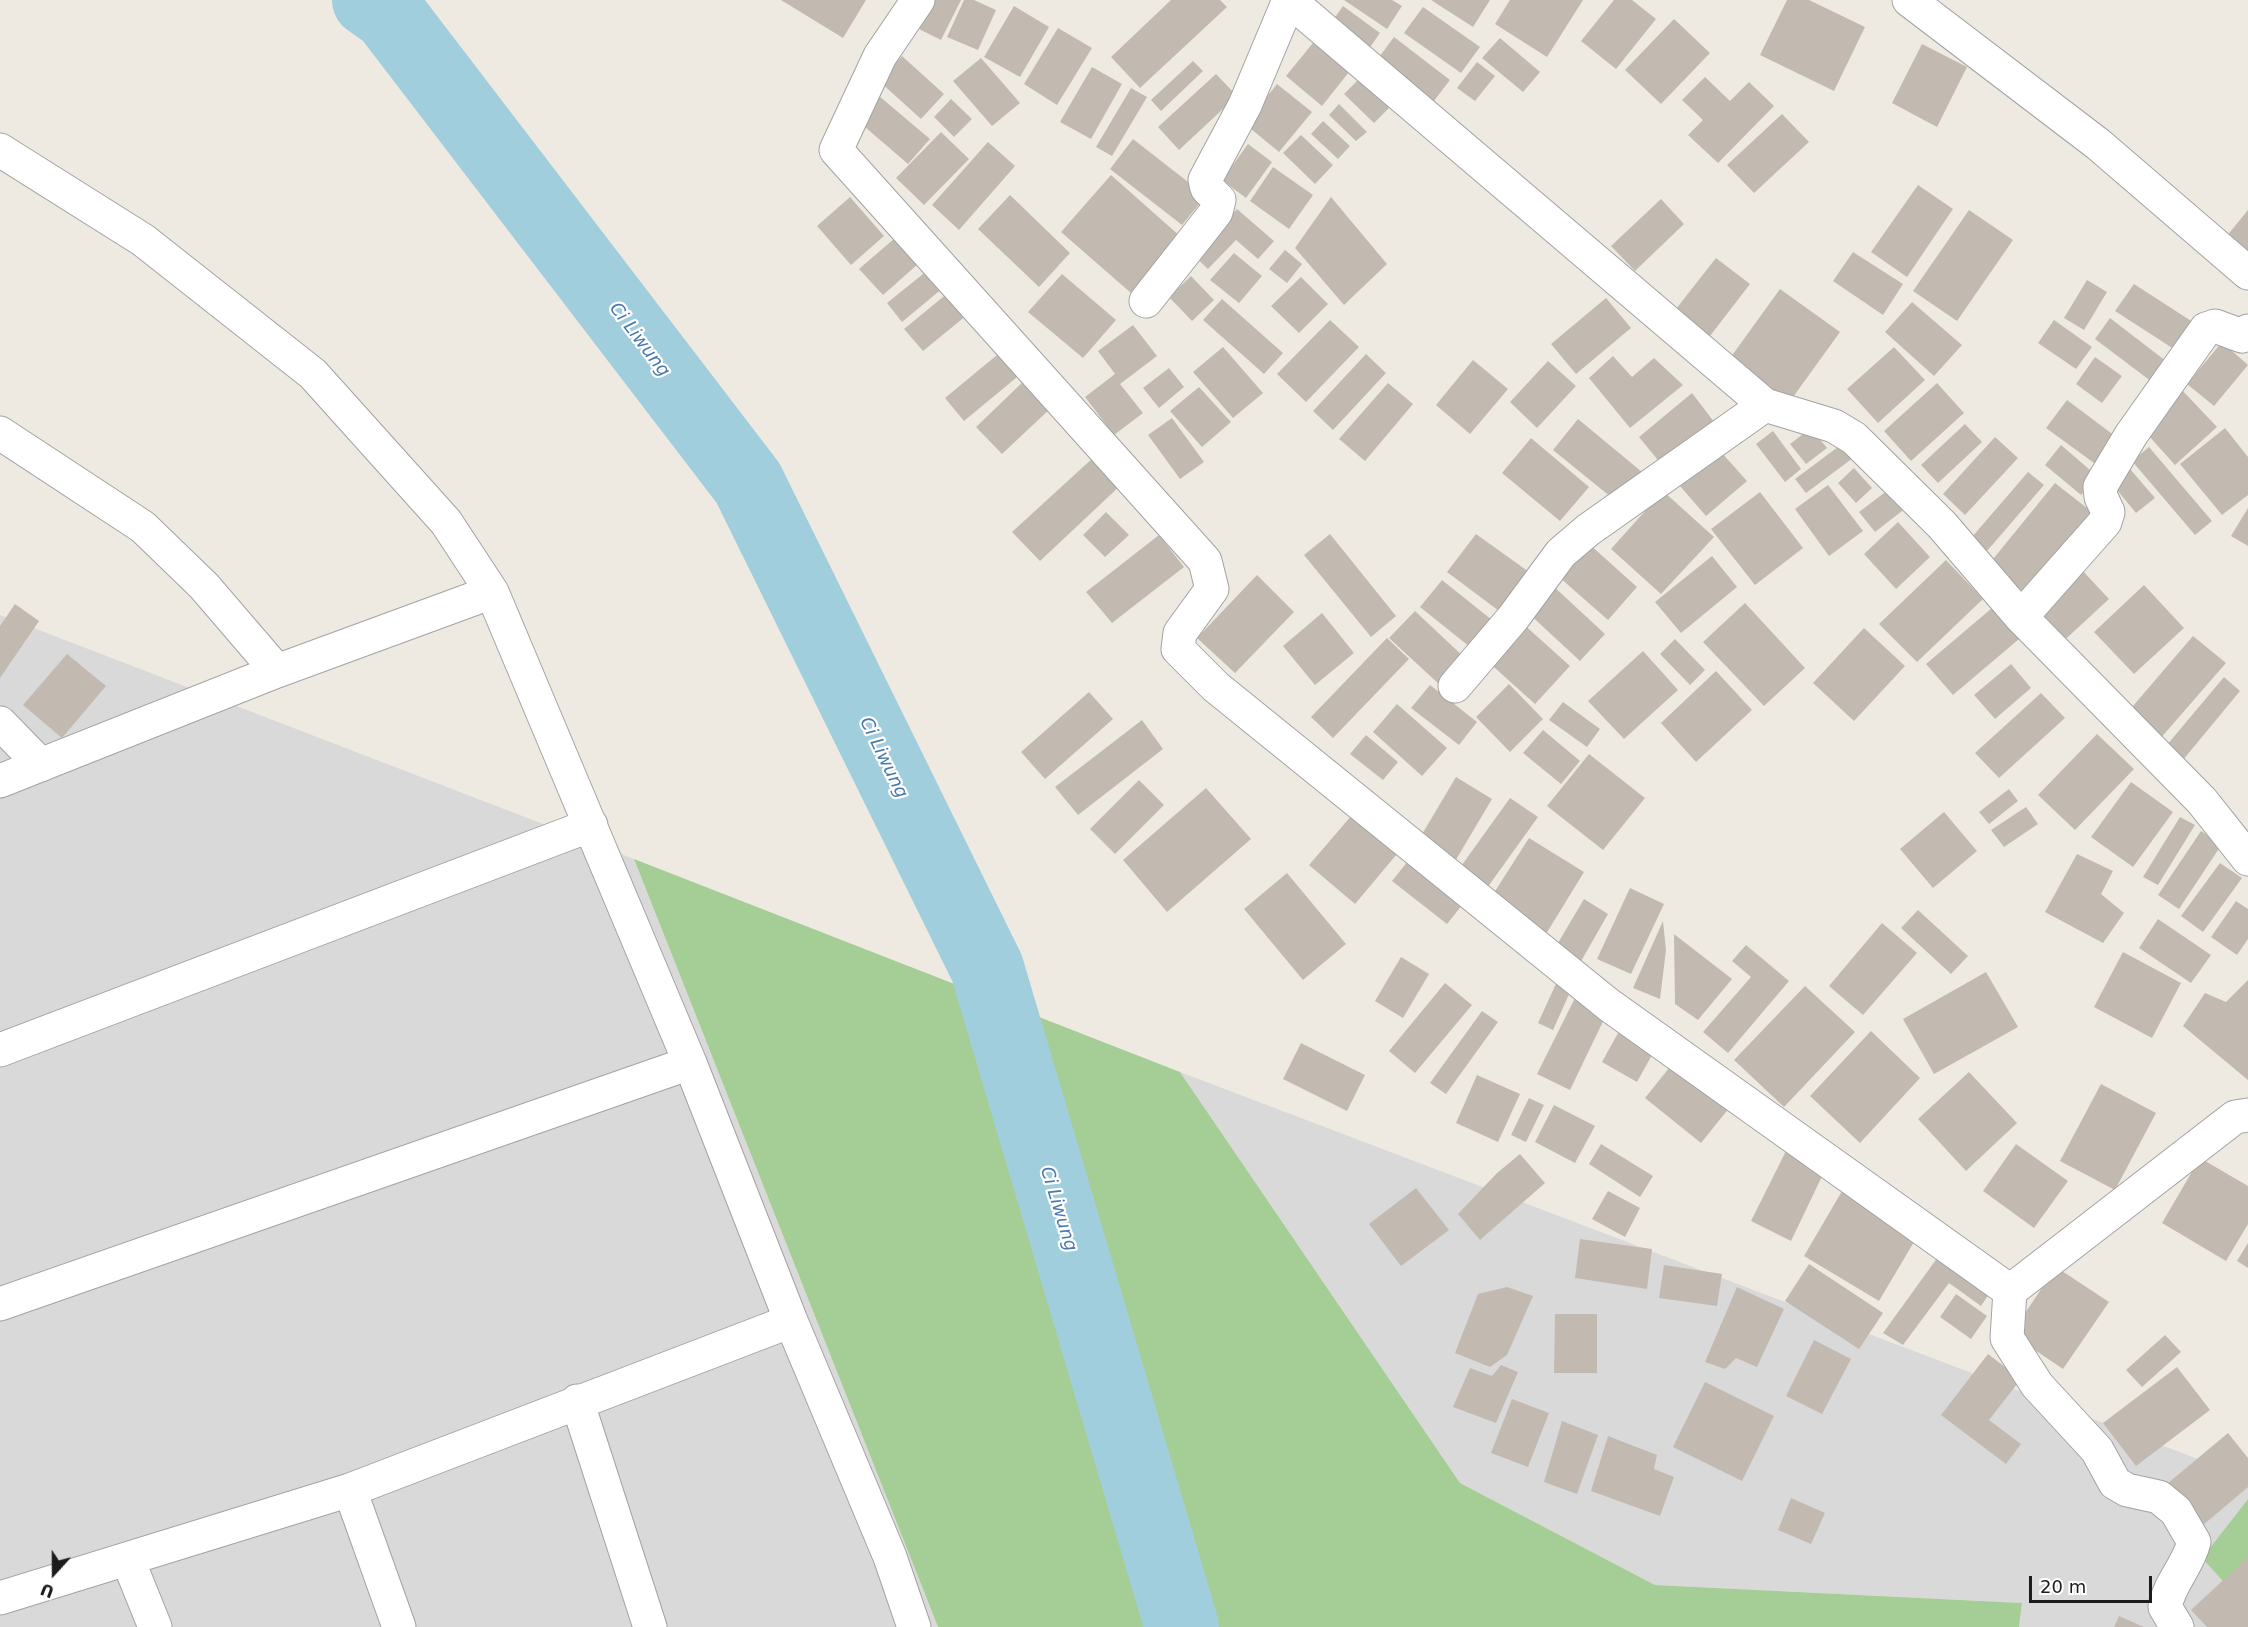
<!DOCTYPE html>
<html>
<head>
<meta charset="utf-8">
<style>
	body { margin:0 }
	#map { position:relative; width:2248px; height:1627px; overflow:hidden; background:#eeeae2; font-family:"DejaVu Sans",sans-serif }
	canvas { display:block }
	.north { position:absolute; left:24px; top:1543px; width:60px; height:60px; -webkit-text-stroke:4px #fff; paint-order:stroke; rotate:201deg; font-size:16px; font-weight:700; line-height:24px; text-align:center; color:#1c1c1c }
	.north::after { content:''; display:block; margin:auto; width:21px; height:27px; background:#1c1c1c; clip-path:polygon(50% 0,100% 100%,50% 72%,0 100%) }
	.scale { position:absolute; left:2029px; top:1576px; width:123px; height:27px; box-sizing:border-box; border:3px solid #1c1c1c; border-top:0; padding-left:8px; font-size:18px; line-height:21px; white-space:nowrap; color:#1c1c1c; -webkit-text-stroke:4px #fff; paint-order:stroke }
</style>
</head>
<body>
<div id="map">
<canvas width="2248" height="1627"></canvas>
<div class="north">U</div>
<div class="scale">20 m</div>
</div>
<script>
const ctx = document.querySelector('canvas').getContext('2d');
ctx.lineJoin = 'round';
function fillPath(path, color) {
  ctx.fillStyle = color;
  ctx.fill(path, 'evenodd');
}
function trace(path, color, width, dash) {
  ctx.strokeStyle = color;
  ctx.lineWidth = width;
  ctx.lineCap = dash ? 'butt' : 'round';
  ctx.setLineDash(dash || []);
  ctx.stroke(path);
}
function drawText(font, color, halo, rows, align = 'center') {
  ctx.font = font + ' "DejaVu Sans",sans-serif';
  ctx.lineWidth = 4.5;
  ctx.setLineDash([]);
  ctx.textBaseline = 'middle';
  ctx.strokeStyle = halo;
  ctx.fillStyle = color;
  for (const [text, x, y, turn = 0] of rows) {
    ctx.save();
    ctx.translate(x, y);
    ctx.rotate((+turn || 0) * Math.PI / 180);
    ctx.textAlign = isNaN(turn) ? turn : align;
    if (halo) ctx.strokeText(text, 0, 0);
    ctx.fillText(text, 0, 0);
    ctx.restore();
  }
}
const residential = new Path2D(`
	M0,615L634,859L938,1627H0Z
	M1180,1072L2248,1478V1499L2202,1558L2248,1609V1627H2019L2022,1603L1655,1585L1460,1483Z`);
const forest = new Path2D(`
	M634,859L1180,1072L1460,1483L1655,1585L2022,1603L2019,1627H938Z
	M2248,1499V1609L2202,1558Z`);
const river = new Path2D(`
	M369,0L389,14L748,483L987,968L1182,1627`);
const building = new Path2D(`
	M781,0H866L843,38Z
	M926,0H961L941,40L913,26Z
	M964,0H974L996,10L978,50L947,37Z
	M1171,0H1220L1227,7L1140,88L1111,57Z
	M1344,0H1392L1402,6L1387,29Z
	M1431,0H1490L1473,27Z
	M1510,0H1583L1547,57L1495,24Z
	M1614,0H1632L1656,19L1616,69L1581,41Z
	M1787,0H1809L1865,27L1834,91L1760,55Z
	M1014,6L1049,27L1020,77L984,57Z
	M1343,6L1380,33L1368,50L1331,23Z
	M1423,7L1480,47L1461,73L1404,33Z
	M1674,19L1710,53L1661,104L1625,70Z
	M1058,28L1092,48L1057,105L1024,84Z
	M1394,37L1450,80L1430,106L1374,64Z
	M1317,38L1353,67L1322,106L1286,76Z
	M1500,38L1540,72L1523,92L1482,58Z
	M1922,44L1967,67L1937,127L1892,103Z
	M902,56L944,94L921,119L879,81Z
	M981,58L1020,103L992,126L953,81Z
	M1193,61L1203,71L1161,111L1151,100Z
	M1477,62L1495,76L1475,101L1457,88Z
	M1092,67L1122,84L1091,139L1060,122Z
	M1216,74L1237,96L1179,150L1158,127Z
	M1361,77L1391,106L1374,123L1344,94Z
	M1705,77L1730,101L1749,82L1774,106L1718,163L1688,135L1703,120L1682,100Z
	M1277,84L1312,112L1279,152L1245,124Z
	M1131,88L1147,97L1112,156L1096,147Z
	M879,96L930,139L908,164L858,121Z
	M951,99L972,119L954,137L934,117Z
	M1339,104L1367,132L1356,141L1329,115Z
	M1782,114L1809,142L1754,193L1727,165Z
	M1323,121L1350,146L1338,159L1311,134Z
	M941,132L969,159L924,205L896,178Z
	M1301,135L1333,165L1315,184L1283,153Z
	M1133,139L1206,196L1182,225L1110,169Z
	M988,142L1015,166L959,230L932,205Z
	M1248,144L1272,162L1246,198L1222,180Z
	M1273,167L1313,195L1289,229L1250,201Z
	M1111,175L1181,237L1131,293L1061,232Z
	M1918,185L1953,209L1907,277L1871,252Z
	M1010,195L1070,253L1039,287L978,229Z
	M850,197L884,236L851,265L817,226Z
	M1331,197L1387,264L1344,305L1295,248Z
	M1661,199L1684,224L1635,271L1611,246Z
	M1237,209L1274,241L1258,259L1236,240L1208,269L1194,256Z
	M1969,210L2013,240L1957,321L1913,291Z
	M2248,210V254L2226,237Z
	M895,238L918,264L883,295L859,269Z
	M1285,250L1302,264L1287,283L1269,269Z
	M1853,252L1903,284L1883,315L1833,281Z
	M1234,253L1262,276L1239,303L1210,280Z
	M1716,258L1750,284L1710,336L1676,309Z
	M928,270L943,288L902,322L887,303Z
	M1062,274L1116,320L1083,358L1028,312Z
	M1191,276L1214,300L1192,321L1169,297Z
	M1301,277L1328,304L1299,333L1271,306Z
	M2087,280L2107,292L2084,330L2064,318Z
	M2134,284L2199,326L2180,353L2115,311Z
	M954,288L972,311L923,351L904,329Z
	M1780,289L1840,332L1788,404L1728,361Z
	M1606,298L1631,328L1576,374L1551,344Z
	M1222,299L1283,353L1264,374L1203,320Z
	M1912,302L1962,345L1934,376L1885,332Z
	M2110,318L2171,365L2156,385L2095,339Z
	M1330,320L1359,347L1306,402L1277,374Z
	M2054,320L2092,347L2076,369L2038,343Z
	M1133,325L1157,356L1120,384L1143,413L1114,435L1085,397L1115,374L1098,351Z
	M2222,342L2248,365L2214,406L2187,384Z
	M1223,347L1263,393L1233,418L1193,372Z
	M1894,347L1925,380L1878,423L1847,389Z
	M1003,350L1022,373L964,421L945,398Z
	M1366,354L1386,373L1333,430L1313,411Z
	M1613,356L1632,377L1654,358L1683,385L1630,428L1589,378Z
	M2095,357L2122,376L2102,403L2076,384Z
	M1473,360L1508,389L1470,434L1436,405Z
	M1548,361L1576,386L1537,428L1510,402Z
	M1169,368L1184,387L1159,408L1143,388Z
	M1026,379L1052,407L1002,454L976,427Z
	M1388,383L1413,404L1365,461L1339,439Z
	M1937,383L1964,413L1911,461L1884,431Z
	M1199,387L1231,422L1202,447L1170,411Z
	M2181,389L2217,427L2175,465L2140,426Z
	M1692,393L1718,427L1666,470L1639,437Z
	M2067,400L2115,436L2094,463L2046,428Z
	M1172,418L1204,462L1180,479L1148,435Z
	M1578,419L1642,472L1617,502L1553,450Z
	M1965,424L1982,442L1938,483L1921,465Z
	M1811,428L1827,448L1806,464L1790,444Z
	M2225,428L2248,457V495L2222,515L2180,464Z
	M1773,431L1801,469L1785,482L1756,444Z
	M1995,437L2018,458L1965,515L1943,494Z
	M1531,438L1589,487L1560,521L1502,473Z
	M1842,444L1853,458L1806,493L1795,479Z
	M2061,445L2097,476L2081,495L2045,465Z
	M2149,447L2212,521L2195,535L2132,461Z
	M1721,452L1747,481L1706,516L1680,486Z
	M1095,456L1122,484L1040,561L1012,532Z
	M1854,468L1872,488L1856,503L1838,483Z
	M2130,469L2155,498L2136,513L2112,484Z
	M2028,472L2044,485L1987,551L1972,537Z
	M2055,483L2092,512L2025,593L1989,564Z
	M1896,484L1911,504L1875,532L1859,512Z
	M1828,485L1863,531L1829,556L1795,509Z
	M1663,491L1714,537L1661,594L1611,549Z
	M1760,492L1803,548L1755,585L1711,529Z
	M2248,508V546L2231,536Z
	M1106,512L1129,535L1105,557L1083,535Z
	M1898,522L1930,557L1896,589L1864,554Z
	M1330,534L1396,616L1371,637L1304,555Z
	M1476,534L1536,577L1507,617L1447,572Z
	M1159,535L1184,567L1112,623L1086,592Z
	M1588,543L1637,587L1608,620L1559,577Z
	M1712,556L1737,587L1681,633L1655,602Z
	M1946,560L1983,599L1917,662L1879,624Z
	M2081,569L2109,599L2057,647L2030,617Z
	M1257,575L1294,612L1235,673L1197,638Z
	M1442,580L1497,624L1475,651L1420,607Z
	M1551,584L1605,634L1580,661L1526,611Z
	M2144,585L2184,628L2134,674L2094,632Z
	M1745,603L1805,668L1764,706L1703,642Z
	M15,604L39,621L0,678V626Z
	M1992,608L2019,639L1953,695L1926,664Z
	M1415,611L1466,659L1441,686L1389,638Z
	M1322,613L1354,653L1315,685L1283,646Z
	M1520,621L1570,666L1535,704L1485,659Z
	M1864,628L1905,666L1854,721L1813,683Z
	M2193,636L2226,663L2159,740L2127,713Z
	M1387,638L1409,659L1333,738L1311,717Z
	M1675,639L1705,670L1690,685L1660,654Z
	M1643,651L1678,690L1624,739L1588,701Z
	M67,654L106,686L62,738L23,705Z
	M2011,664L2031,688L1995,719L1974,695Z
	M1716,671L1752,710L1696,762L1661,723Z
	M2224,677L2240,691L2178,766L2161,752Z
	M1509,684L1543,719L1510,752L1476,717Z
	M1430,685L1477,722L1459,745L1411,708Z
	M1089,692L1113,719L1045,779L1021,752Z
	M2041,693L2065,718L1999,778L1975,753Z
	M1563,702L1600,729L1587,747L1549,720Z
	M1397,704L1447,748L1422,776L1373,732Z
	M1142,720L1163,749L1078,815L1055,787Z
	M1543,730L1580,761L1561,784L1523,753Z
	M2097,734L2134,769L2075,830L2038,795Z
	M1366,735L1398,762L1383,780L1350,754Z
	M1589,754L1645,798L1603,850L1547,806Z
	M1456,777L1492,799L1454,863L1418,841Z
	M1139,780L1164,805L1115,854L1090,829Z
	M2131,782L2173,812L2133,867L2091,837Z
	M1206,788L1251,839L1167,912L1123,860Z
	M2009,789L2018,801L1989,824L1979,812Z
	M1510,798L1538,817L1482,895L1454,876Z
	M2026,807L2038,824L2004,847L1991,830Z
	M1944,812L1977,851L1933,888L1900,849Z
	M1352,815L1397,854L1355,904L1309,865Z
	M2180,817L2195,825L2158,885L2143,877Z
	M2201,831L2222,844L2179,909L2158,895Z
	M1529,838L1584,872L1546,934L1490,899Z
	M2077,854L2113,871L2101,894L2124,913L2103,943L2045,912Z
	M1412,856L1467,899L1447,924L1392,881Z
	M2220,863L2242,878L2203,932L2181,916Z
	M1287,873L1346,944L1303,980L1244,909Z
	M1630,888L1664,904L1631,974L1597,959Z
	M1584,899L1608,914L1580,963L1555,948Z
	M2236,901L2248,909V939L2237,955L2211,937Z
	M1918,910L1968,956L1951,974L1901,928Z
	M2158,919L2211,955L2191,983L2139,948Z
	M1663,921L1666,950L1660,999L1633,988Z
	M1882,923L1917,953L1863,1015L1829,986Z
	M1674,934L1732,979L1698,1020L1675,1004Z
	M1746,945L1789,981L1728,1053L1703,1032L1751,977L1732,961Z
	M2123,952L2181,983L2152,1038L2094,1007Z
	M1401,957L1429,974L1403,1018L1375,1001Z
	M1986,972L2018,1027L1934,1074L1903,1019Z
	M1560,975L1575,981L1553,1030L1538,1023Z
	M2248,980V1080L2183,1026L2205,993L2226,1002Z
	M1445,983L1472,1005L1415,1073L1389,1051Z
	M1805,986L1855,1032L1784,1107L1734,1060Z
	M1577,994L1609,1009L1570,1090L1537,1074Z
	M1482,1011L1498,1022L1446,1094L1430,1083Z
	M1623,1024L1658,1044L1637,1082L1602,1062Z
	M1871,1031L1920,1078L1860,1143L1810,1096Z
	M1301,1043L1365,1075L1347,1111L1283,1079Z
	M1677,1058L1734,1102L1701,1143L1645,1098Z
	M1969,1072L2017,1123L1966,1171L1918,1119Z
	M1477,1075L1520,1094L1498,1142L1456,1123Z
	M2101,1084L2156,1113L2115,1190L2060,1161Z
	M1529,1098L1544,1105L1526,1142L1511,1135Z
	M1554,1105L1595,1126L1575,1163L1535,1142Z
	M1601,1144L1653,1176L1640,1197L1589,1164Z
	M2016,1144L2068,1181L2034,1228L1983,1191Z
	M1787,1149L1826,1168L1791,1241L1751,1221Z
	M1520,1154L1545,1183L1480,1240L1458,1214L1497,1173Z
	M2200,1158L2248,1186V1224L2226,1261L2162,1223Z
	M1845,1186L1921,1230L1879,1301L1804,1256Z
	M1416,1188L1449,1230L1401,1266L1369,1224Z
	M1608,1191L1640,1208L1625,1237L1592,1219Z
	M1580,1239L1652,1249L1647,1289L1575,1278Z
	M2248,1243V1268L2237,1261Z
	M1943,1250L1995,1285L1981,1306L1949,1283L1903,1345L1883,1333Z
	M1809,1264L1883,1313L1859,1349L1785,1301Z
	M1664,1265L1722,1274L1717,1306L1659,1298Z
	M2056,1267L2109,1302L2063,1369L2011,1334Z
	M1507,1287L1533,1296L1507,1355L1490,1367L1455,1353L1478,1294Z
	M1737,1287L1784,1309L1757,1367L1736,1358L1725,1369L1705,1362Z
	M1956,1294L1987,1316L1971,1339L1940,1317Z
	M1555,1314H1597V1373H1554Z
	M2165,1335L2181,1352L2142,1387L2126,1370Z
	M1814,1340L1851,1359L1822,1414L1786,1396Z
	M1988,1354L2021,1379L1989,1420L2021,1444L2006,1464L1941,1415Z
	M1501,1365L1518,1372L1496,1423L1453,1407L1470,1368L1492,1376Z
	M2177,1367L2210,1410L2136,1466L2103,1423Z
	M1705,1382L1774,1416L1742,1481L1673,1447Z
	M1512,1399L1549,1413L1528,1467L1491,1453Z
	M1562,1421L1598,1435L1577,1494L1544,1482Z
	M2228,1433L2248,1458V1487L2202,1526L2167,1484Z
	M1608,1436L1657,1455L1654,1469L1674,1477L1660,1516L1591,1491Z
	M1791,1498L1825,1513L1811,1544L1778,1530Z
	M2248,1557V1627H2207L2191,1610Z
	M2119,1616L2144,1627H2114Z`);
const minor = new Path2D(`
	M918,0L880,56L836,150L1205,561L1212,589L1180,633L1178,649L1216,687L1609,1005L2010,1291L2235,1117L2248,1115
	M1289,0L1765,405L1834,426L1854,438L1942,525L2021,617L2202,801L2248,859
	M1909,0L2098,144L2248,273
	M0,150L143,240L313,374L446,522L492,592L690,1063L791,1321L890,1557L914,1627
	M1146,301L1216,212L1219,200L1207,188L1205,180L1245,105L1289,0
	M0,433L143,527L204,586L277,671
	M2021,617L2105,522L2108,512L2101,497L2100,487L2131,435L2206,329L2215,326L2242,336L2248,331
	M1455,686L1513,618L1561,553L1588,530L1765,405
	M0,723L41,765
	M0,781L277,671L492,592
	M0,1050L591,825
	M2010,1291L2007,1338L2037,1385L2097,1450L2115,1483L2127,1490L2159,1497L2176,1511L2194,1542C2188,1566 2169,1583 2165,1607L2177,1627
	M0,1304L690,1063
	M577,1401L650,1627
	M350,1490L399,1627
	M128,1560L155,1627
	M0,1598L350,1490L791,1321`);
const waterNames = [
	["Ci Liwung",639,340,53],
	["Ci Liwung",883,758,64],
	["Ci Liwung",1058,1209,73]
];
fillPath(residential, '#dad9d9');
fillPath(forest, '#a5ce96');
trace(river, '#a1cedd', 74);
fillPath(building, '#c2bab1');
trace(minor, '#a3a3a3', 35);
trace(minor, '#fff', 33);
drawText('italic 18px', '#4878ad', '#fff', waterNames);
</script>
</body>
</html>
